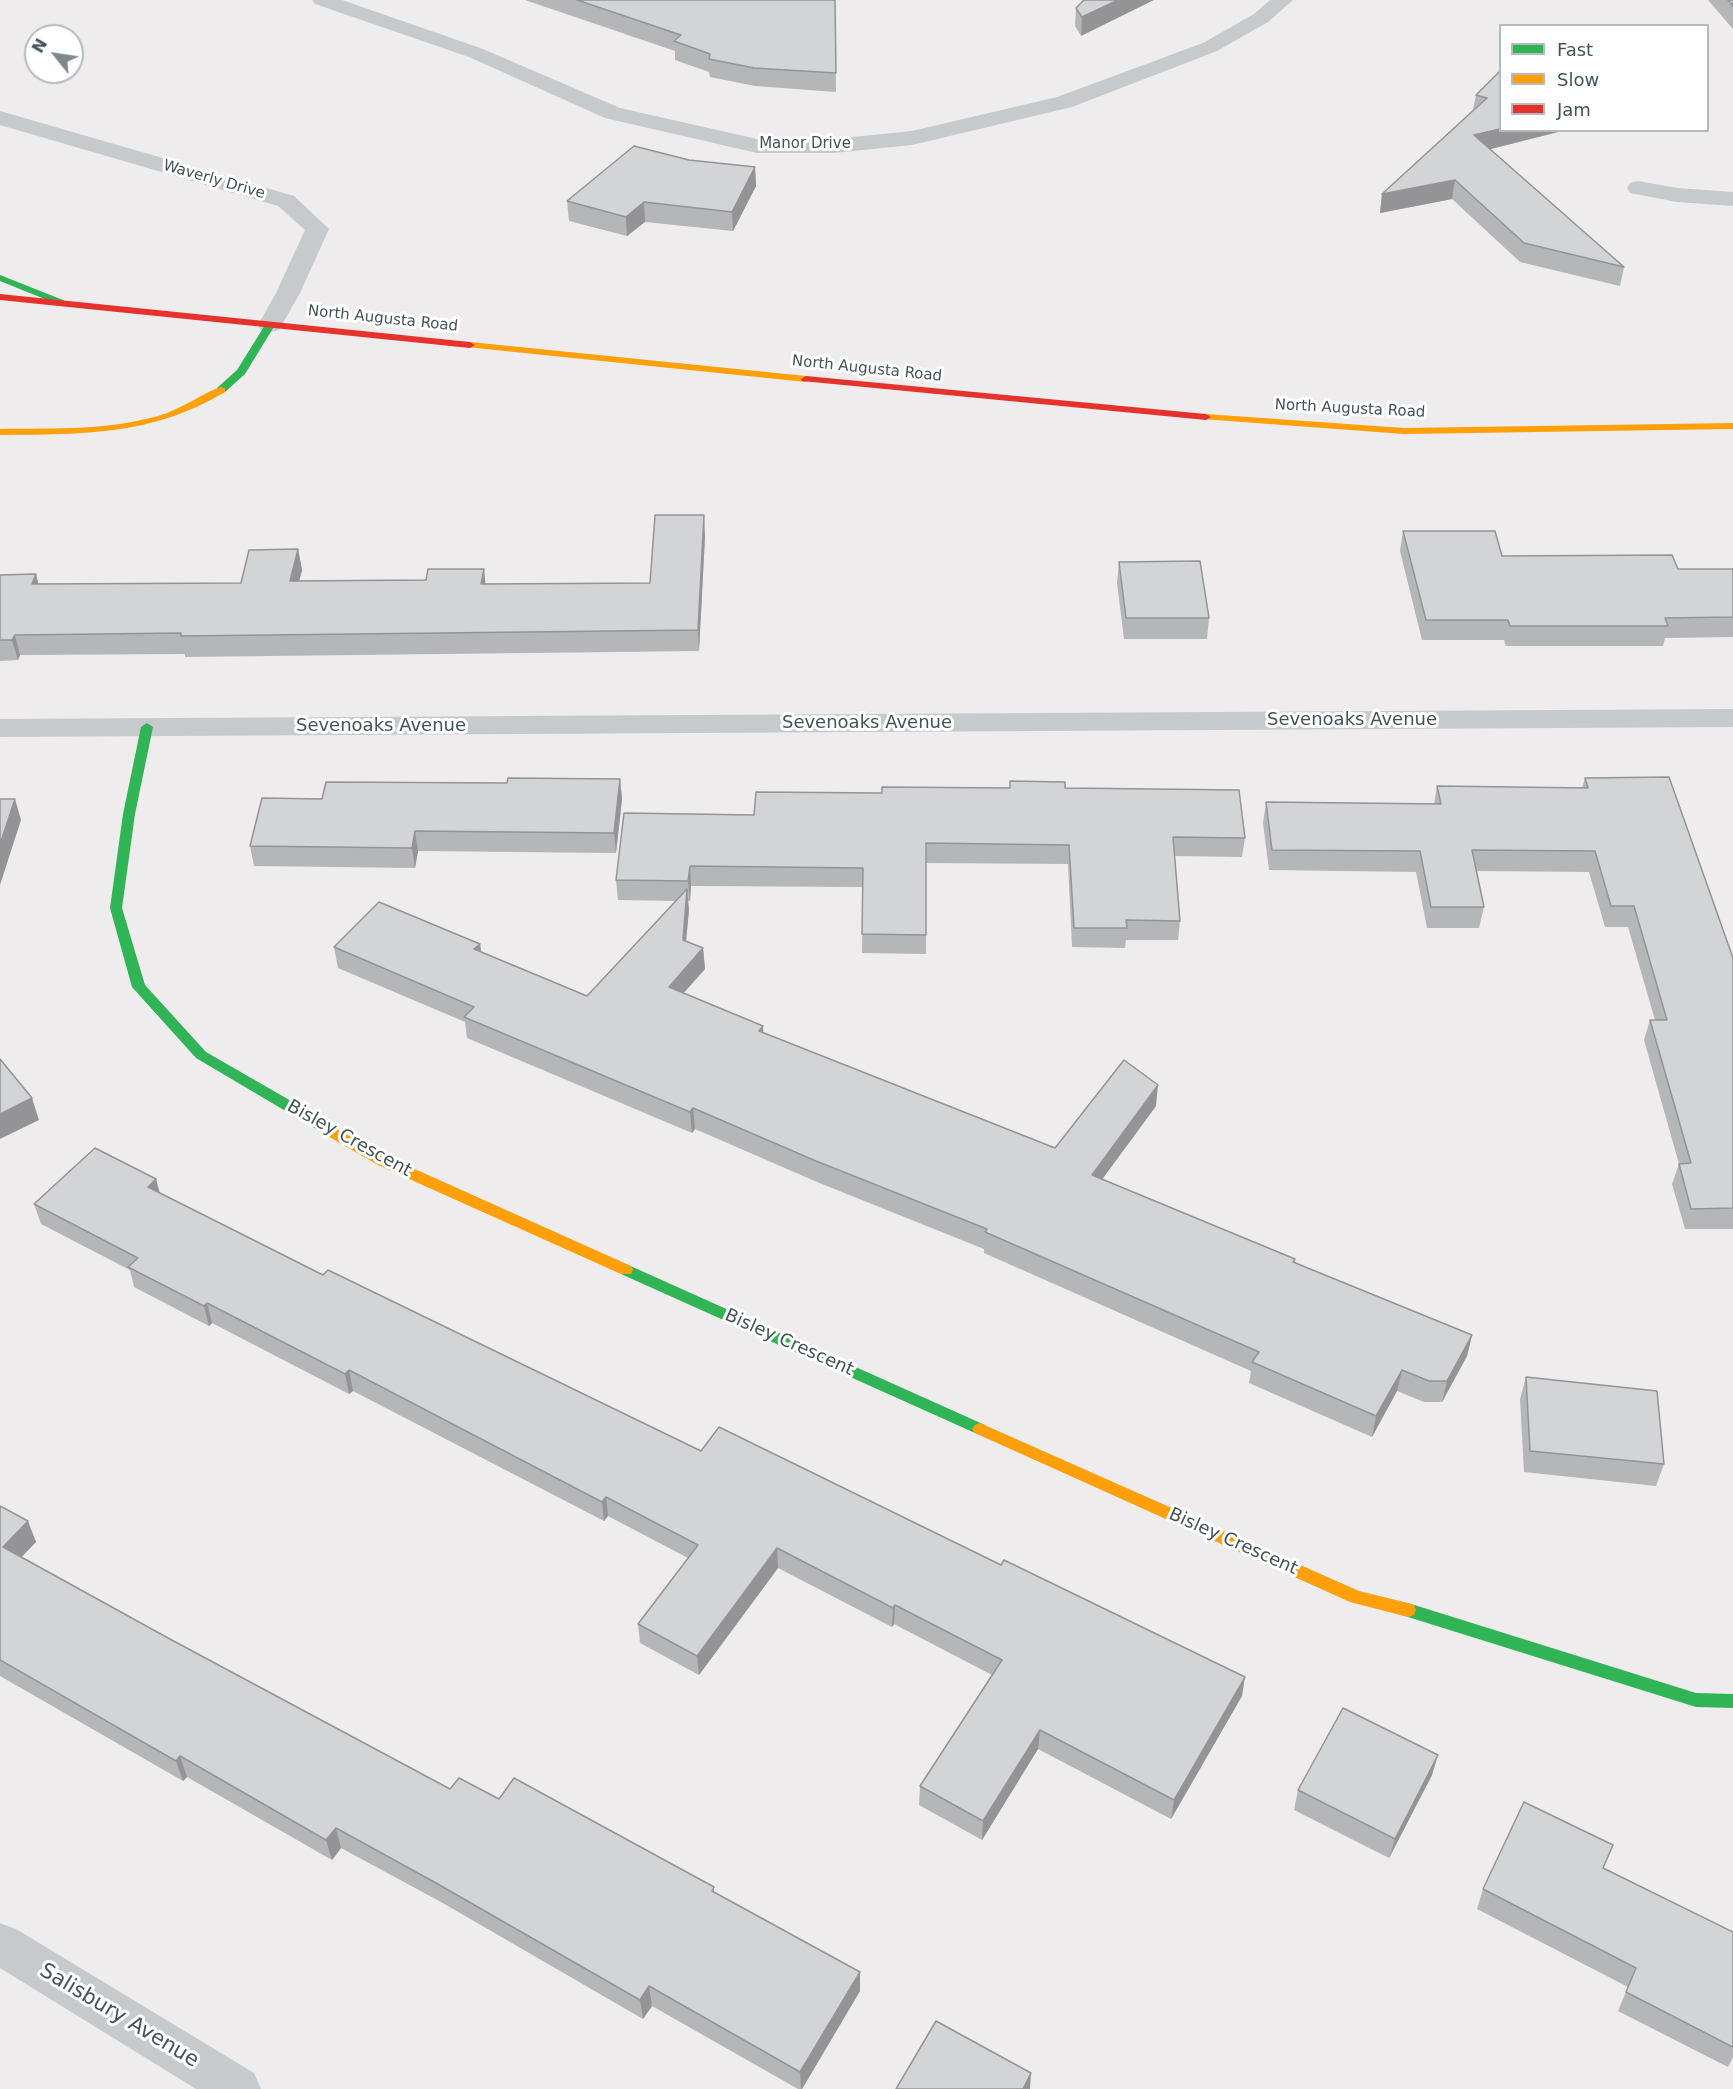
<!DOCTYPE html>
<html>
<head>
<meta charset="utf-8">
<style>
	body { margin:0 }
	#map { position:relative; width:1733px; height:2089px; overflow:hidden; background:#eeeced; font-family:"DejaVu Sans",sans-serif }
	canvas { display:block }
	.legend { position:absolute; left:1499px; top:24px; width:210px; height:108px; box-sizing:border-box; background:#fff; border:2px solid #b4babd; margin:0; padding:8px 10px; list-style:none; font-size:18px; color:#43535a }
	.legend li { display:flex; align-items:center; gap:12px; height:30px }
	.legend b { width:30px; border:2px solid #b4babd }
	.north { position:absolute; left:24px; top:24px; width:60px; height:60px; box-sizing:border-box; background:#fff; border:2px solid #b4babd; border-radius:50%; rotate:300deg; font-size:16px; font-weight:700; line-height:24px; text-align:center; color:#43535a }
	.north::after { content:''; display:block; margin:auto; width:21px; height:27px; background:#7f898d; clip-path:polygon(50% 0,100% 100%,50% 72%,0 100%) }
</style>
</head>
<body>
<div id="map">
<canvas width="1733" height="2089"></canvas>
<ul class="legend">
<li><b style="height:8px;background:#30b455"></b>Fast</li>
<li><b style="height:8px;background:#ff9f0a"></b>Slow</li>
<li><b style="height:8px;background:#e5322d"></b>Jam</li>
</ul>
<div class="north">N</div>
</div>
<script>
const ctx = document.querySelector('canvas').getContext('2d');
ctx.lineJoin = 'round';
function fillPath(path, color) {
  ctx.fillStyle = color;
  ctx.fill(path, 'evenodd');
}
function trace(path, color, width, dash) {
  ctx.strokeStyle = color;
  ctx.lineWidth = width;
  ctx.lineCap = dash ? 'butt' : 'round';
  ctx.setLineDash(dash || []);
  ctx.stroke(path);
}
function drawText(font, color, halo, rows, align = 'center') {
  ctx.font = font + ' "DejaVu Sans",sans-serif';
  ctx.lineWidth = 6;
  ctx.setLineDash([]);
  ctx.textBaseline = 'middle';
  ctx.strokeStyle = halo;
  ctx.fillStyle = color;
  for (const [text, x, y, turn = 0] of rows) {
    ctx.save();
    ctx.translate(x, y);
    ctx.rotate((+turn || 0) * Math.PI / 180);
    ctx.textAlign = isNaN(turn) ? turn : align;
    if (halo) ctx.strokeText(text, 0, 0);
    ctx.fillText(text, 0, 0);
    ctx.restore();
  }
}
const street = new Path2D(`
	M312,0H342L483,49L620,108L757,139H833L912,131L1057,97L1203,43L1254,14L1270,0H1293L1268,22L1217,51L1072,107L912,145L833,153H757L605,118L469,57L315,4Z
	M0,111L294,196L329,229L300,293L279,330L270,332L261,330L258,325L276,293L305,230L278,206L0,125Z
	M1638,181L1677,188L1733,192V206L1677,202L1630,193L1627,188L1630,183Z
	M1733,709V727L0,737V719Z
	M0,1923L16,1929L254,2073L261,2089H196L0,1968Z`);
const fast = new Path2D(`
	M0,275L63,300L65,302L57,304L0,281Z
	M270,322L275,325L245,374L225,392H217V388L237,370L265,325Z
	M147,723L153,727L135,814L122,908L145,985L206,1052L331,1124L333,1128L331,1132H321L196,1058L132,987L110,908L123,814L141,727Z
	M626,1264L985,1425L988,1429L985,1433L980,1435L975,1433L621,1274L619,1270L621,1266Z
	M1408,1603L1696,1693L1733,1694V1708L1696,1707L1408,1617L1402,1615L1400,1610L1402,1605Z`);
const slow = new Path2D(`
	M470,342L806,376L811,379L806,382L466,347V343Z
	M221,387L225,388V392C151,436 83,434 0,435V429C55,428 114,431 167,413C186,406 203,393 221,387Z
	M1206,414L1404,428L1733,423V429L1404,434L1202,419L1201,417Z
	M326,1123L388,1157L631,1266L633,1270L631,1274H621L378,1165L321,1132L319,1128L321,1124Z
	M980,1423L1359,1591L1408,1603L1414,1605L1416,1610L1414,1615L1408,1617L1350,1602L975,1433L972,1429L975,1425Z`);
const jam = new Path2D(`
	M0,294L470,342L475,345L470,348L0,300Z
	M806,376L1206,414L1211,417L1206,420L802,381L801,379Z`);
const wall = new Path2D(`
	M525,0H835L836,92L755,86L710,77L709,72L675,60V51Z
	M1084,0L1081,36L1075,26L1076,8Z
	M1708,0H1733V29Z
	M1500,71V130H1566L1490,149L1624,267L1620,286L1520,262L1452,199L1380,213L1382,194L1473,110L1476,95Z
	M689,160L755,167L756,186L733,231L645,222L627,236L569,221L567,201Z
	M1403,531L1502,556L1678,569H1733V637L1665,638L1663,646H1506L1504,640H1422L1400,551Z
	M705,536L699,651L185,657V654L20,655L18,660L0,661V575L36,574L38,584L241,583L298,549L302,570L299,581L426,580L484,569L485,584L650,583Z
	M1119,562L1209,618L1207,639H1124L1117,583Z
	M1585,778L1733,958V1229H1685L1672,1184L1679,1164L1644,1040L1650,1020H1655L1628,927H1605L1589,872L1476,871L1484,907L1479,928H1427L1416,872L1269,870L1263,823L1266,802L1434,804L1437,786L1582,788Z
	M620,779L622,799L616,853L418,851L415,868L254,866L250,846L322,799L507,783Z
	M1065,788L1245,838L1242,857L1175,856L1180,921L1178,940H1126L1125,948L1072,947L1068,864L926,863V954L862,953L863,887L691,886L690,901H688L689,910L686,941L703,948L705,969L684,993L763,1026V1033L1055,1148L1156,1106L1102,1179L1294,1262L1472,1335L1467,1356L1442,1402H1424L1397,1391L1372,1437L1249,1383L1251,1371L984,1253V1249L817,1182L695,1129L692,1133L467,1038L465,1022L338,968L334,947L480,944L481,952L587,996L677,901L618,900L616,880L754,815L882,793Z
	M156,1179L160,1193L323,1275L701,1451L1242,1696L1171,1819L1038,1749L982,1840L919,1805L920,1786L992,1675L894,1624L892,1627L778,1568L699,1675L640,1643L638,1624L688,1558L608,1516L604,1521L353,1391L349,1394L212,1323L209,1326L134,1287L130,1270L41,1224L34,1204Z
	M1526,1377L1664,1464L1656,1486L1524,1472L1520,1399Z
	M0,1506L36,1542L21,1557L168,1638L450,1789L499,1799L714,1887V1892L860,1991L802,2089H798L652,2006L643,2019L441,1902L341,1848L332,1860L187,1777L183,1781L0,1676Z
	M1432,1775L1389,1858L1294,1810L1298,1790Z
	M1604,1868L1733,1932V2057L1728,2067L1618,2011L1628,1987L1477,1909L1483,1889Z`);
const shadedWall = new Path2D(`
	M1118,0H1154L1081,36L1082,17Z
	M1500,129V130H1566L1471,154L1474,135Z
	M755,167L756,186L733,231L732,212Z
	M1455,180L1452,199L1380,213L1382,194Z
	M644,202L645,222L627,236L626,217Z
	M704,515L705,536L699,651L698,630Z
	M298,549L302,570L294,602L290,581Z
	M484,569L486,590L481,584Z
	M36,574L41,595L32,584Z
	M15,635L20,655L18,660L12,640Z
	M620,779L622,799L616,853L614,833Z
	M15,799L21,820L0,885V844Z
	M415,831L418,851L415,868L412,848Z
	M690,866L691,886L690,901L688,881Z
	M687,889L689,910L684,961L683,940Z
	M480,944L483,965L474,949Z
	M703,948L705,969L670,1008L669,987Z
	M763,1026L764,1047L759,1031Z
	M1158,1085L1156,1106L1090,1196L1092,1175Z
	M32,1098L39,1120L0,1139V1114Z
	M693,1108L695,1129L692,1133L690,1112Z
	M156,1179L161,1200L148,1187Z
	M207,1303L212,1323L209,1326L204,1306Z
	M1472,1335L1467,1356L1442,1402L1447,1381Z
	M349,1370L353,1391L349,1394L345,1374Z
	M1402,1370L1397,1391L1372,1437L1376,1416Z
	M606,1497L608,1516L604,1521L602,1502Z
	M28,1521L36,1542L11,1568L3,1547Z
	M777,1548L778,1568L699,1675L697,1656Z
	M895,1605L894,1624L892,1627L893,1608Z
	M1245,1677L1242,1696L1171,1819L1174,1800Z
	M1040,1730L1038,1749L982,1840L983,1821Z
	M1438,1755L1432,1775L1389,1858L1395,1839Z
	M180,1756L187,1777L183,1781L176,1761Z
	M336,1828L341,1848L332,1860L326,1840Z
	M860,1972V1991L802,2089H801L800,2072Z
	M649,1986L652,2006L643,2019L640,2000Z
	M1031,2073L1030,2089H1023Z`);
const building = new Path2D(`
	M577,0H835L836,73L754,68L709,59L710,54L674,41L681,35Z
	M1084,0H1118L1082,17L1076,8Z
	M1728,0H1733V6Z
	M1500,71V129L1474,135L1624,267L1524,243L1455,180L1382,194L1487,98L1476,95Z
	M634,146L689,160L755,167L732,212L644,202L626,217L567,201Z
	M655,515H704L698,630L181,636V633L15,635L12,640H0V575L36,574L32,584L241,583L249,550L298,549L290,581L426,580L428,569H484L481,584L650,583Z
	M1403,531H1495L1502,556L1672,555L1678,569H1733V617L1665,618L1668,626H1510L1508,620H1426Z
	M1200,561L1209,618H1126L1119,562Z
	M1669,777L1733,958V1208L1691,1209L1679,1164L1691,1163L1650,1020H1667L1634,906H1611L1595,851L1472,850L1484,907H1431L1420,851L1272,850L1266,802L1441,804L1437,786L1588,788L1585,778Z
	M508,778L620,779L614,833L415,831L412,848L250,846L262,798L322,799L326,782L507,783Z
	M1010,781L1065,782V788L1239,790L1245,838L1173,837L1180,921L1126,920L1127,928H1074L1069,845L926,843V935L862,934L863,868L690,866L688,881L616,880L624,813L754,815L756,792L882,793V787L1010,788Z
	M0,799H15L0,844Z
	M687,889L683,940L703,948L669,987L763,1026L759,1031L1055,1148L1124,1060L1158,1085L1092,1175L1295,1259L1293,1262L1472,1335L1447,1381H1429L1402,1370L1376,1416L1252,1362L1259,1352L985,1232L987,1229L816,1161L693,1108L690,1112L464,1017L474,1007L334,947L379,902L480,944L474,949L587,996Z
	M0,1059L32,1098L0,1114Z
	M95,1148L156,1179L148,1187L323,1275L328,1270L701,1451L719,1427L1001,1565L1004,1560L1245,1677L1174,1800L1040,1730L983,1821L920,1786L1002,1660L895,1605L893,1608L777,1548L697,1656L638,1624L698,1545L606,1497L602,1502L349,1370L345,1374L207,1303L204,1306L128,1267L138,1258L34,1204Z
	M1526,1377L1657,1391L1664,1464L1530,1451Z
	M0,1506L28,1521L3,1547L168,1638L450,1789L459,1778L499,1799L514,1778L714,1887L712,1891L860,1972L800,2072L649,1986L640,2000L436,1883L336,1828L326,1840L180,1756L176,1761L0,1660Z
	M1343,1708L1438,1755L1395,1839L1298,1790Z
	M1524,1802L1613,1845L1603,1868L1733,1932V2047L1626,1992L1636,1968L1483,1889Z
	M936,2021L1031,2073L1023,2089H896Z`);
const farStreetnames = [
	["Manor Drive",805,144],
	["Waverly Drive",214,180,16],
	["North Augusta Road",383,319,6],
	["North Augusta Road",867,369,6],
	["North Augusta Road",1350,409,3]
];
const streetNames = [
	["Sevenoaks Avenue",1352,720],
	["Sevenoaks Avenue",867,723],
	["Sevenoaks Avenue",381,726],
	["Bisley Crescent",349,1139,29],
	["Bisley Crescent",789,1343,24],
	["Bisley Crescent",1233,1542,24]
];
const nearStreetnames = [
	["Salisbury Avenue",119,2016,31]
];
fillPath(street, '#c6cacc');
fillPath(fast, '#30b455');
fillPath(slow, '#ff9f0a');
fillPath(jam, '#e5322d');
fillPath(wall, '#b5b6b8');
fillPath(shadedWall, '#949496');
fillPath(building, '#d3d4d6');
trace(building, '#949496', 1.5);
drawText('15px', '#43535a', '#fff', farStreetnames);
drawText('18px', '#43535a', '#fff', streetNames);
drawText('21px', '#43535a', '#fff', nearStreetnames);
</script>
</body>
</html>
